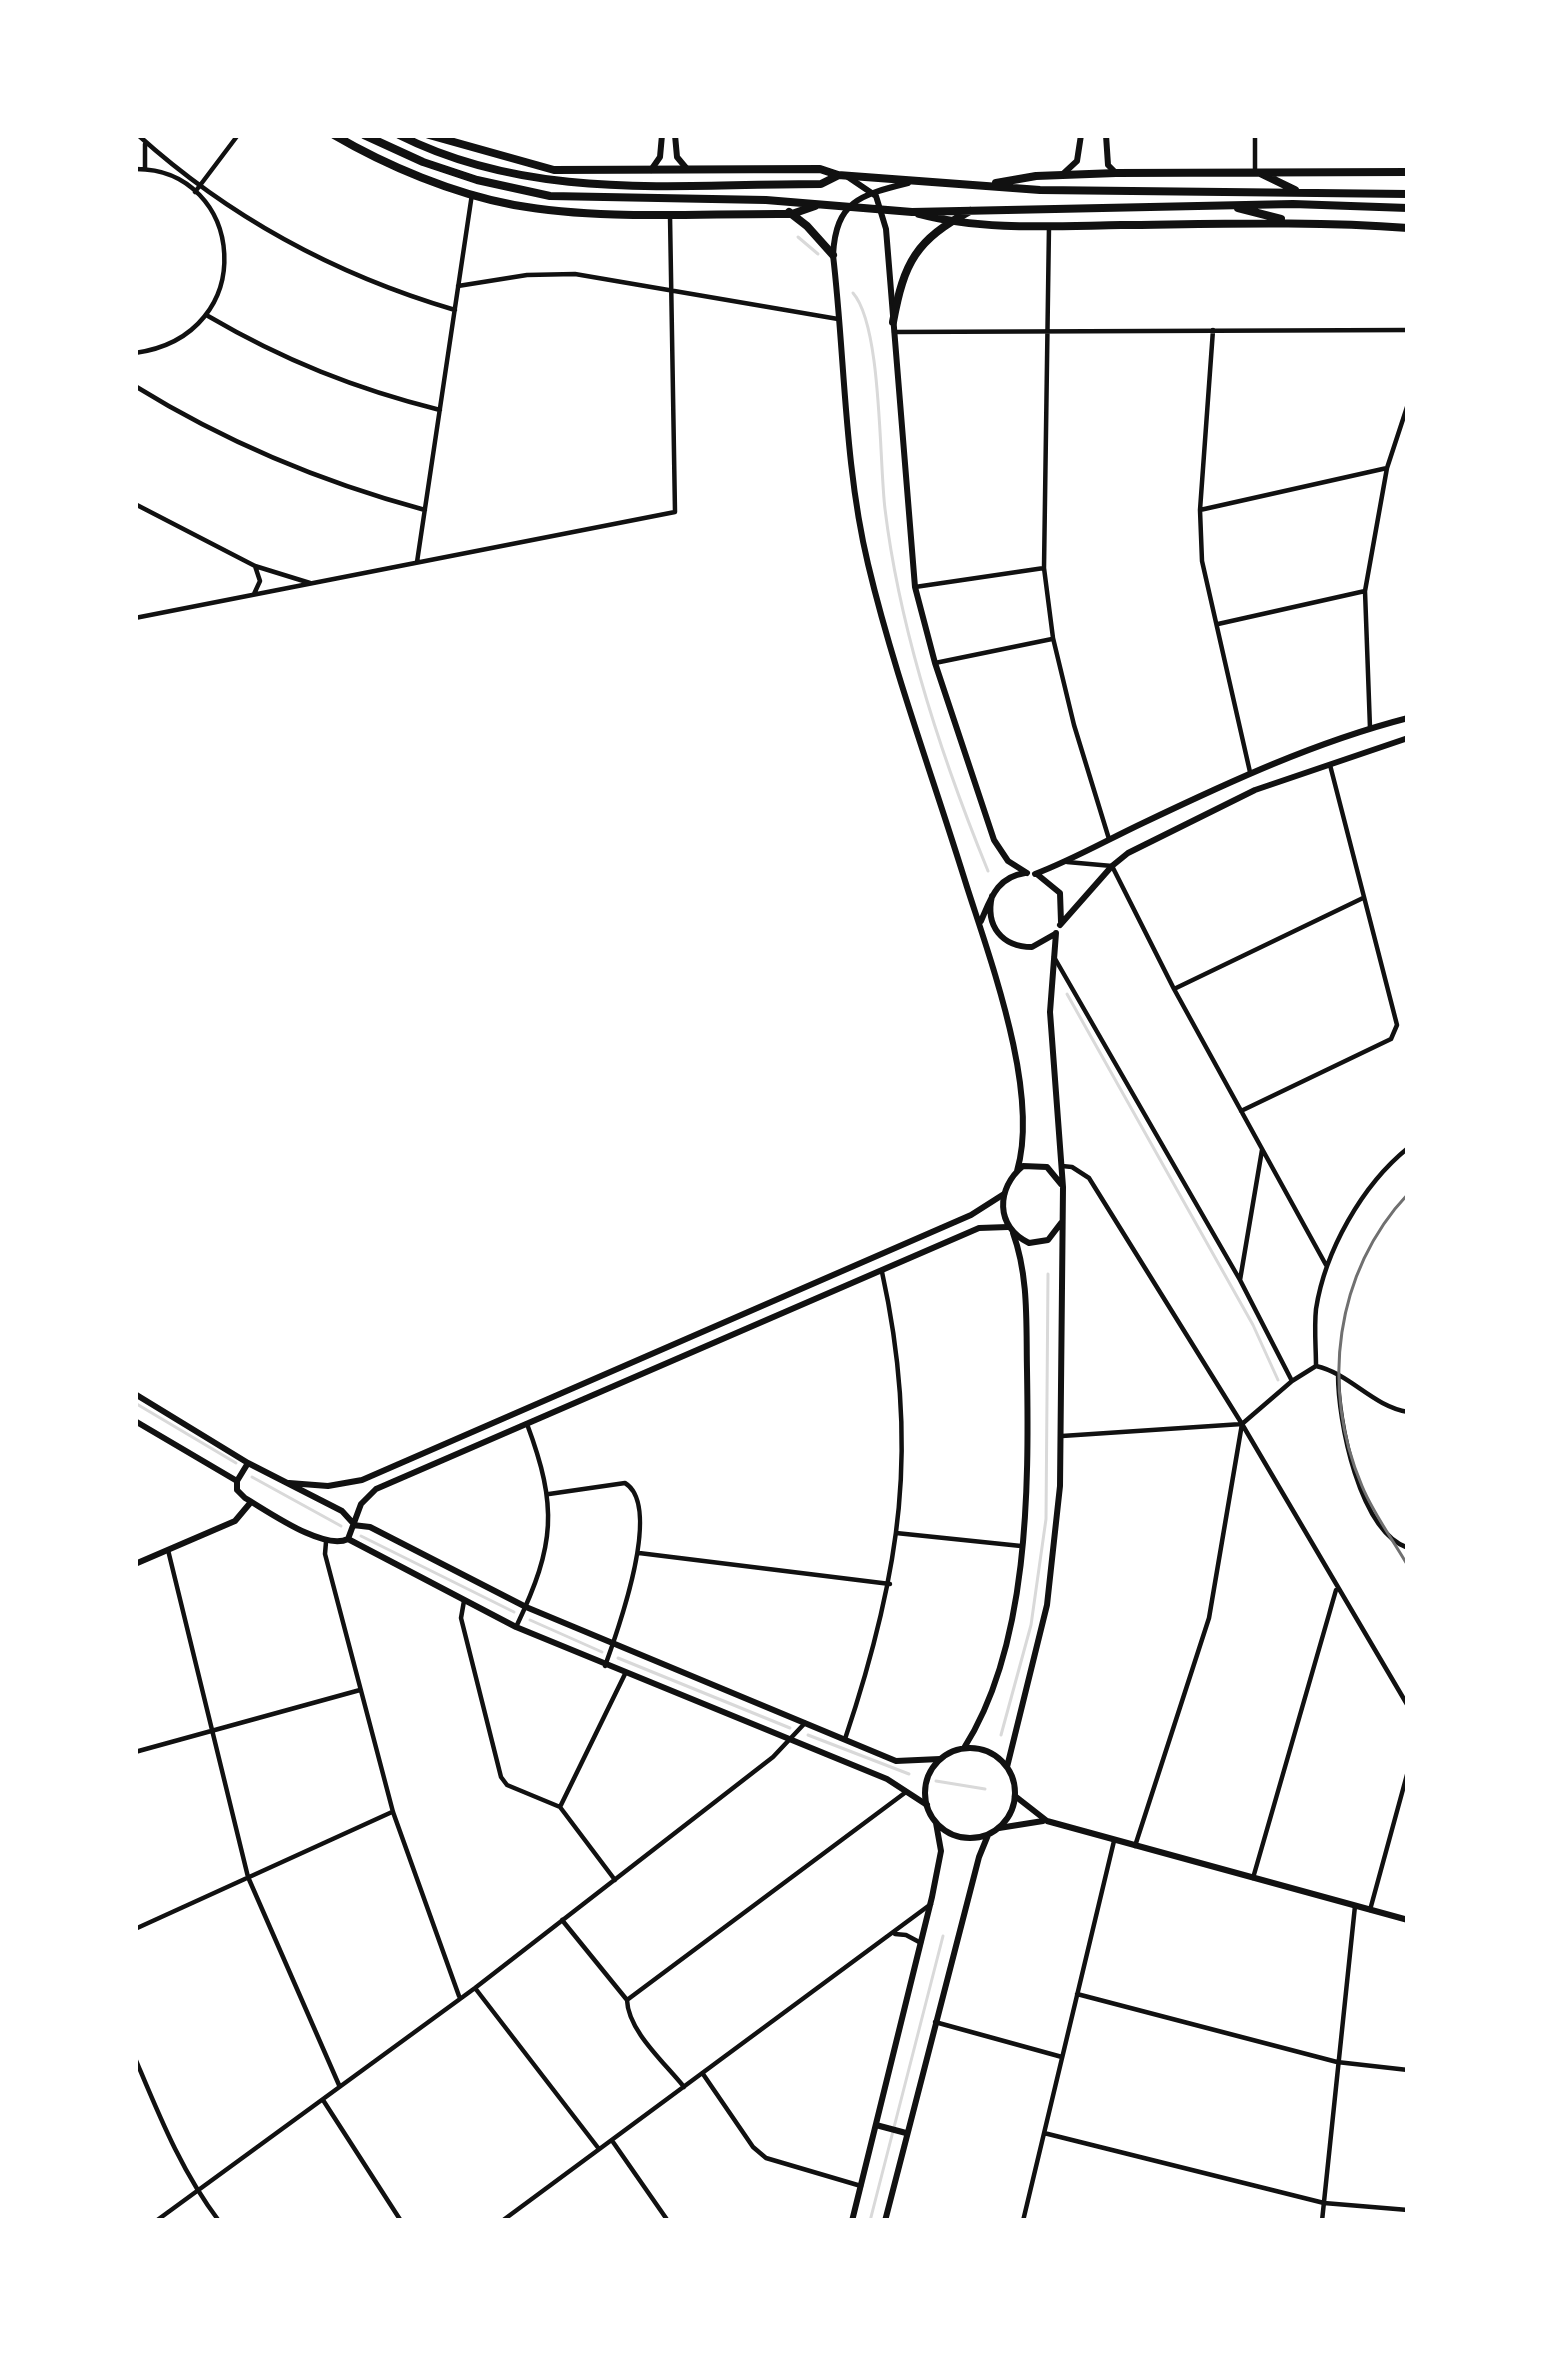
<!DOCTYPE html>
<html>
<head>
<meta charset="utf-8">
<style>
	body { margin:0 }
	#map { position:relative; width:1543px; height:2356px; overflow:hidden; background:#fff; font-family:Arial,sans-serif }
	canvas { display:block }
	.frame { position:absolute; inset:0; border:138px solid #fff; pointer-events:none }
</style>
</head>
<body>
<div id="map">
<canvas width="1543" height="2356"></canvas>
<div class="frame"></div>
</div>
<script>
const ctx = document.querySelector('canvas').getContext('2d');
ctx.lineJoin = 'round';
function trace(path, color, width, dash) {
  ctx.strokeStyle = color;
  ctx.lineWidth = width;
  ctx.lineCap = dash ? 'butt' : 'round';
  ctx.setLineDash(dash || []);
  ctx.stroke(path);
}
const stream = new Path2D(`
	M798,237L818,254
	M853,293C882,326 879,460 885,509C900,632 941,756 988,871
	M1067,994L1253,1325L1278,1380
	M135,1403L236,1463
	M252,1477L341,1526
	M361,1536L514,1612
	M530,1620L602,1652
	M618,1658L790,1728
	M808,1735L909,1774
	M1001,1735L1031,1625L1046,1519L1048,1274
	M936,1781L985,1789
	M870,2221L943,1936`);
const minor = new Path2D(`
	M138,135C230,218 336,275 455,310
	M1255,135V171
	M145,144V168
	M135,169C245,168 263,335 135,353
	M195,192L238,135
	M1049,226L1044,568L1053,638L1074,725L1109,839
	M458,286L527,275L575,274L838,319
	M208,316C283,360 356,389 440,410
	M1213,330L1200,510L1202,561L1250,772
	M894,332L1408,330
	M135,386C227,443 321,482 425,510
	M135,504L255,566L310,583
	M1200,510L1387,468
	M417,562L472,194
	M915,587L1044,568
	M254,594L260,581L255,566
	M135,618L675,512L670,216
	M1218,624L1365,591
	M935,663L1052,639
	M1370,728L1365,591L1387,468L1408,404
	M1067,862L1112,866L1174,989L1326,1265
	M1054,957L1240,1280L1292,1381
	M1174,989L1363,898
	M1241,1111L1391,1039L1397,1025L1330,765
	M1062,1166L1072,1167L1089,1178L1242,1424L1408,1706
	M1240,1280L1262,1150
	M1316,1366C1316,1348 1314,1328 1316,1309C1325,1251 1362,1185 1408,1148
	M1316,1366C1351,1374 1372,1406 1408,1412
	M1338,1374C1338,1421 1359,1531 1408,1548
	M1242,1424L1292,1381L1316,1366
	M1062,1436L1242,1424
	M549,1494L625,1483C663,1506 618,1630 605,1666
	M896,1533L1021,1546
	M326,1542L325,1554L393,1812L459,1996
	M168,1550L248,1877L339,2085
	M639,1553L890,1584
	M464,1601L461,1618L501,1777L507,1785L560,1807L615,1880
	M517,1625C555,1545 558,1507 527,1424
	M845,1739C901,1573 920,1444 882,1272
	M135,1752L360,1690
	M560,1807L625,1674
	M1135,1846L1209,1618L1242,1424
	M1253,1878L1336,1590
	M1370,1910L1408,1771
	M562,1920L627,2000C628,2031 665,2063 684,2087
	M135,1929L392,1812
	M895,1934L906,1935L921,1943
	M475,1988L599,2149
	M1077,1994L1337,2062L1408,2070
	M627,2000L906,1792
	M935,2022L1062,2057
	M135,2058C159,2115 181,2171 219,2221
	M703,2074L753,2147L766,2158L861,2186
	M323,2100L401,2221
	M1044,2133L1324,2203L1408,2210
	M613,2142L668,2221
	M156,2221L475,1988L773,1757L805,1723
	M502,2221L931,1904
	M1023,2221L1114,1841
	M1322,2221L1355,1906`);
const tertiary = new Path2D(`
	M675,135L677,157L687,169
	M1106,135L1108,165L1116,173
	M651,170L660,157L662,135
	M1064,173L1077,161L1081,135
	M135,1394L248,1463
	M135,1421L237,1481
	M289,1483L328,1486L362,1480L971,1215L1004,1194
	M353,1525L370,1527L526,1607L896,1761L940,1759
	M348,1539L361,1504L376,1489L979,1228L1008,1227
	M348,1539L516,1627L887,1779L927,1805
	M348,1539C324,1551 269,1512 245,1498L237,1490V1481L248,1463L342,1511L352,1522
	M135,1564L235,1521L251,1502
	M1015,1796L1047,1821L1408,1920
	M999,1828L1043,1821`);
const secondary = new Path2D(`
	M848,177L876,196L886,229L915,587L935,663L994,840L1008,861L1027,873
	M908,183C860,195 836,201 833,255C845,357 844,464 868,564C894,673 934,780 967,887C991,962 1040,1094 1017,1171
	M1035,874C1072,860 1107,840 1143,823C1229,782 1315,742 1408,718
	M1038,875L1060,893L1061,922
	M992,896C985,926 1002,947 1032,947L1055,934
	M981,921C991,898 997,877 1025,873
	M1060,925L1112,866L1128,853L1255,790L1408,738
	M1061,1184L1047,1167L1023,1166C996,1188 995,1227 1029,1243L1048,1240L1061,1223
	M925 1793a45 45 0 1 1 90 0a45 45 0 1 1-90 0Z
	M964,1748C1029,1646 1029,1488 1027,1370C1026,1324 1029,1277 1013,1233
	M1007,1767L1047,1605L1060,1486L1063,1187L1050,1012L1056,933
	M876,2125L906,2133
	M852,2221L932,1897L941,1851L936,1823
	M885,2221L979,1857L988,1835`);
const primary = new Path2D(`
	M334,135C387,166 454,194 514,205C604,221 701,213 792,214L815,206
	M364,135L423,162L477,180L550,196L766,200L912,212L1293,204L1408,208
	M399,135C532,202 677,184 821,184L837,176
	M429,135L554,170L820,169L838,175L1040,190L1408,194
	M1260,173L1295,190
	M996,183L1036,176L1116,173L1408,172
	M1238,208L1281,219
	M789,212L807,226L833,255
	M919,214C983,231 1055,226 1121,225C1217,224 1312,221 1408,228
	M893,322C904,262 916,240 970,211`);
const rail = new Path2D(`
	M1408,1194C1335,1271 1320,1389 1362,1486C1373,1513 1393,1540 1408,1566`);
trace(stream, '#d9d9d9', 3);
trace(minor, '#111', 4.5);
trace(tertiary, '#111', 6);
trace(secondary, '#111', 6);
trace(primary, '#111', 8);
trace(rail, '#707070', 3);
</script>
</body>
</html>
